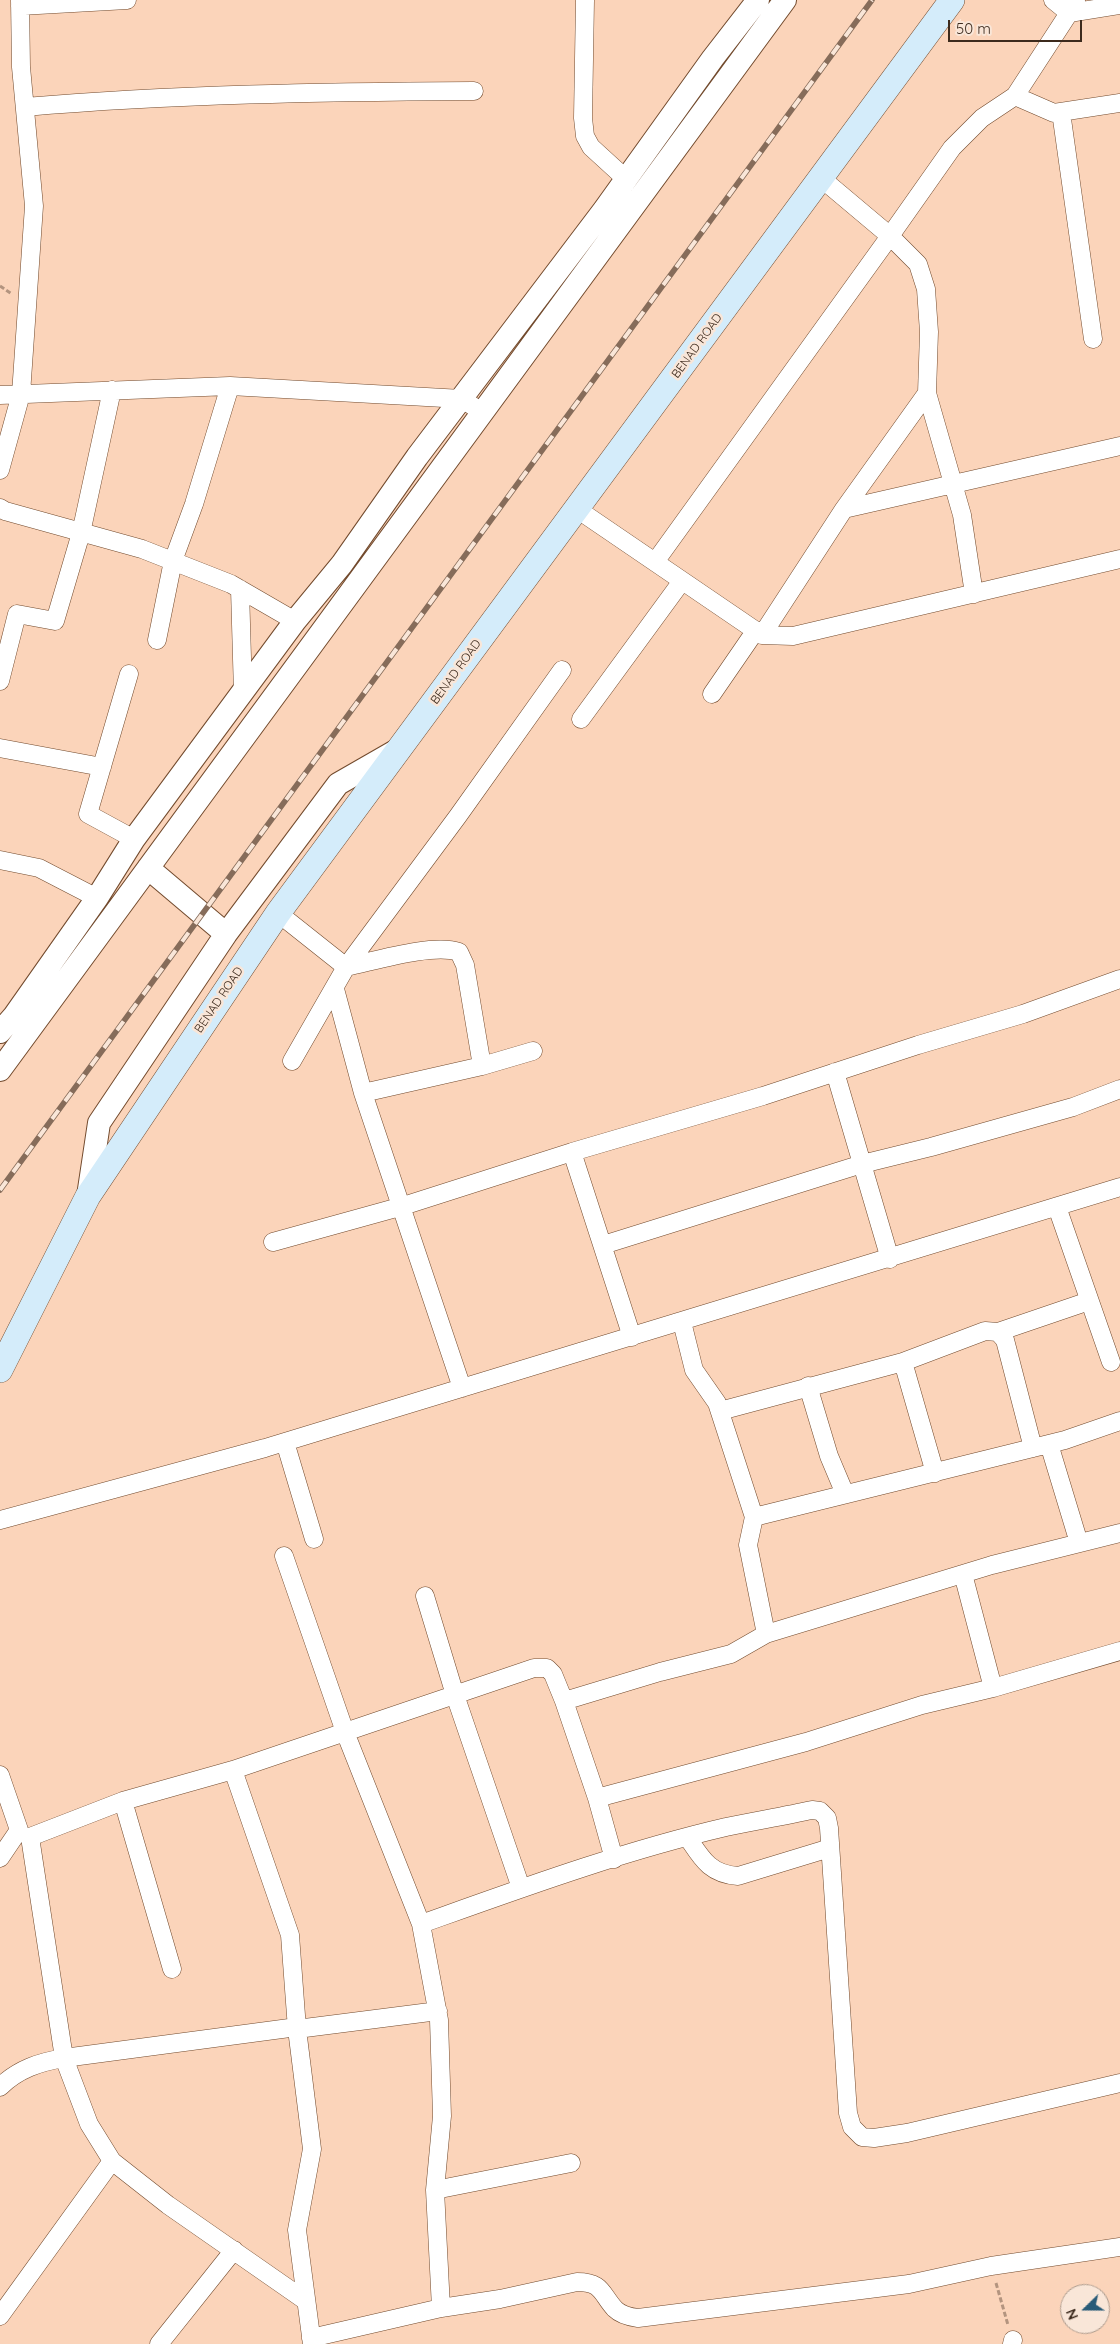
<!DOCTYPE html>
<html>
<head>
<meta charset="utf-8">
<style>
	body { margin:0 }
	#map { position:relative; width:1120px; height:2344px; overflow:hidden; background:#fbd4ba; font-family:Quicksand,sans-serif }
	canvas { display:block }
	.north { position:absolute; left:1060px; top:2284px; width:50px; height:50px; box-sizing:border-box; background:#f9e6d8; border:1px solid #ad9b8d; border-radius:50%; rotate:248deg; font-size:14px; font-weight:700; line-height:20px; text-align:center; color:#3c2a1d }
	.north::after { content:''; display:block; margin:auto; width:18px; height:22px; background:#285b78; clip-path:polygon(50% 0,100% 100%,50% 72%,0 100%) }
	.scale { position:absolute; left:948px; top:20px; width:134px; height:22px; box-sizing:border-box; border:2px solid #3c2a1d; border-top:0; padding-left:6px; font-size:15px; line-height:18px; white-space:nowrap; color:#3c2a1d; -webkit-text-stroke:4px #f9e6d8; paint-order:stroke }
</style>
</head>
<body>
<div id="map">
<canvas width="1120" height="2344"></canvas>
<div class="north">N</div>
<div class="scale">50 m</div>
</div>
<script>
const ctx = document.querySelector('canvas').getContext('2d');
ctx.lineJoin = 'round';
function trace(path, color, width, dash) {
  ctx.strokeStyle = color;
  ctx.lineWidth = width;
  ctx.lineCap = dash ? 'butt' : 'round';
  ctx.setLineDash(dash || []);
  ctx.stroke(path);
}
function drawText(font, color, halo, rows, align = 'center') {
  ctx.font = font + ' Quicksand,sans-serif';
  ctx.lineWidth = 5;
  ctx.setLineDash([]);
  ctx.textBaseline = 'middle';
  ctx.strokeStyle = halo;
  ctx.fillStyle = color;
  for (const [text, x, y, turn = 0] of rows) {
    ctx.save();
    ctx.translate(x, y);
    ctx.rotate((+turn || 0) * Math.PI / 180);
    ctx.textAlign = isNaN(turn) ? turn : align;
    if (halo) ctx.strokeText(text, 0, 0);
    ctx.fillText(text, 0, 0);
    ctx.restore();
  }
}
const path = new Path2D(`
	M0,286L12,294
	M996,2283L1008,2325`);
const minor = new Path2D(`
	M585,0L583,118L585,136L591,147L626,179
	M1076,0L1069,13L1120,5
	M20,6L127,0
	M1015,96L1054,113L1120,103
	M25,107C174,94 324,92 474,91
	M1061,112L1093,339
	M821,178L890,236L952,148L982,118L1015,96L1069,13L1053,0
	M927,393L844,509L762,635L793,636L1120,559
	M0,395L230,386L462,399L482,412
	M0,470L21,394L34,206L21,67L20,0
	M0,508L5,511L142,549L231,584L295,621
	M577,509L762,635
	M844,509L1120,446
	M655,562L890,236L918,264L926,289L929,332L927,393L962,515L974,594
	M240,589L243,693
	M157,640L173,561L194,504L230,386
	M129,674L88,814L134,839
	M0,681L17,614L55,621L81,533L112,390
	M712,694L756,630
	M581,719L682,581
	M0,748L102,767
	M0,860L39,868L97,898
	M278,913L346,967C375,961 433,943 459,952L465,965L482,1066
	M335,989L363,1093L462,1388
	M292,1061L346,967L458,816L562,670
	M835,1072L890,1259
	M363,1093L482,1066L533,1051
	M572,1152L632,1337
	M1057,1207L1111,1362
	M273,1242L403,1206L572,1152L763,1096L918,1045L1023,1014L1120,979
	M603,1245L862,1164L931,1147L1073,1107L1120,1089
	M682,1322L694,1370L717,1403L754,1517L748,1545L766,1634
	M998,1332L1089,1301
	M903,1362L935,1473
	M808,1386L829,1456L845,1494
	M720,1411L903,1362L985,1331L998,1332L1005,1340L1033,1448
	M285,1442L314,1539
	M1049,1444L1079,1543
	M754,1517L1065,1440L1120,1421
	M0,1520L265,1448L1120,1187
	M1120,1533L992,1565L766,1634L731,1654L660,1672L564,1701L597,1798L806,1742L922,1705L993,1688L1120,1651
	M284,1556L345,1732L421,1924L439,2020L442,2116L435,2190L441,2308L500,2299L577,2282C603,2282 601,2294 615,2309C621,2315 630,2317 638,2318L909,2284L991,2266L1120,2247
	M963,1574L993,1688
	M425,1596L455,1695L521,1888
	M233,1770L290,1935L297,2029L312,2149L297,2230L312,2344
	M0,1775L19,1830L0,1858
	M597,1798L614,1859
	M123,1801L172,1969
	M688,1838C702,1859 710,1874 738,1876L830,1848
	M421,1924C522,1888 623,1851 726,1827C755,1821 784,1816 812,1810L820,1811L827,1818L829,1828L848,2113L852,2127L862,2137L874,2138L907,2133L1120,2083
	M297,2027L64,2058L89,2124L112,2161L168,2205L306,2301
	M297,2029L438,2011
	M0,2087C18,2069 40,2062 64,2058L30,1837L123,1801L233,1770L534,1668H547L553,1674L564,1701
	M435,2190L571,2163
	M0,2316L112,2161
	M311,2338L441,2308
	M159,2344L234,2250
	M1012,2344L1013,2340`);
const tertiary = new Path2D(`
	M148,868L226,934
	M0,1032L14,1016L97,898L134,839L295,621L342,564L417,457L604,210L713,58L758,0
	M0,1070L785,0
	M88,1196L99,1123L226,934L338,784L399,749`);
const secondary = new Path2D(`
	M0,1370L88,1196L278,913L952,0`);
const rail = new Path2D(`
	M0,1190L872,0`);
const streetNames = [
	["BENAD ROAD",697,346,-54],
	["BENAD ROAD",456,672,-54],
	["BENAD ROAD",219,1000,-56]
];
trace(minor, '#724a2d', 19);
trace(tertiary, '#724a2d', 24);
trace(secondary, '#724a2d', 26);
trace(path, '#b3947f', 3, [5, 2.5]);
trace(minor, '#fff', 18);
trace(tertiary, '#fff', 22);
trace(secondary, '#d4ecfa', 25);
trace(rail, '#866c5a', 5.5);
trace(rail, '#f9e6d8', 4, [11]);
drawText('12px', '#3c2a1d', '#f9e6d8', streetNames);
</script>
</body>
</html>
